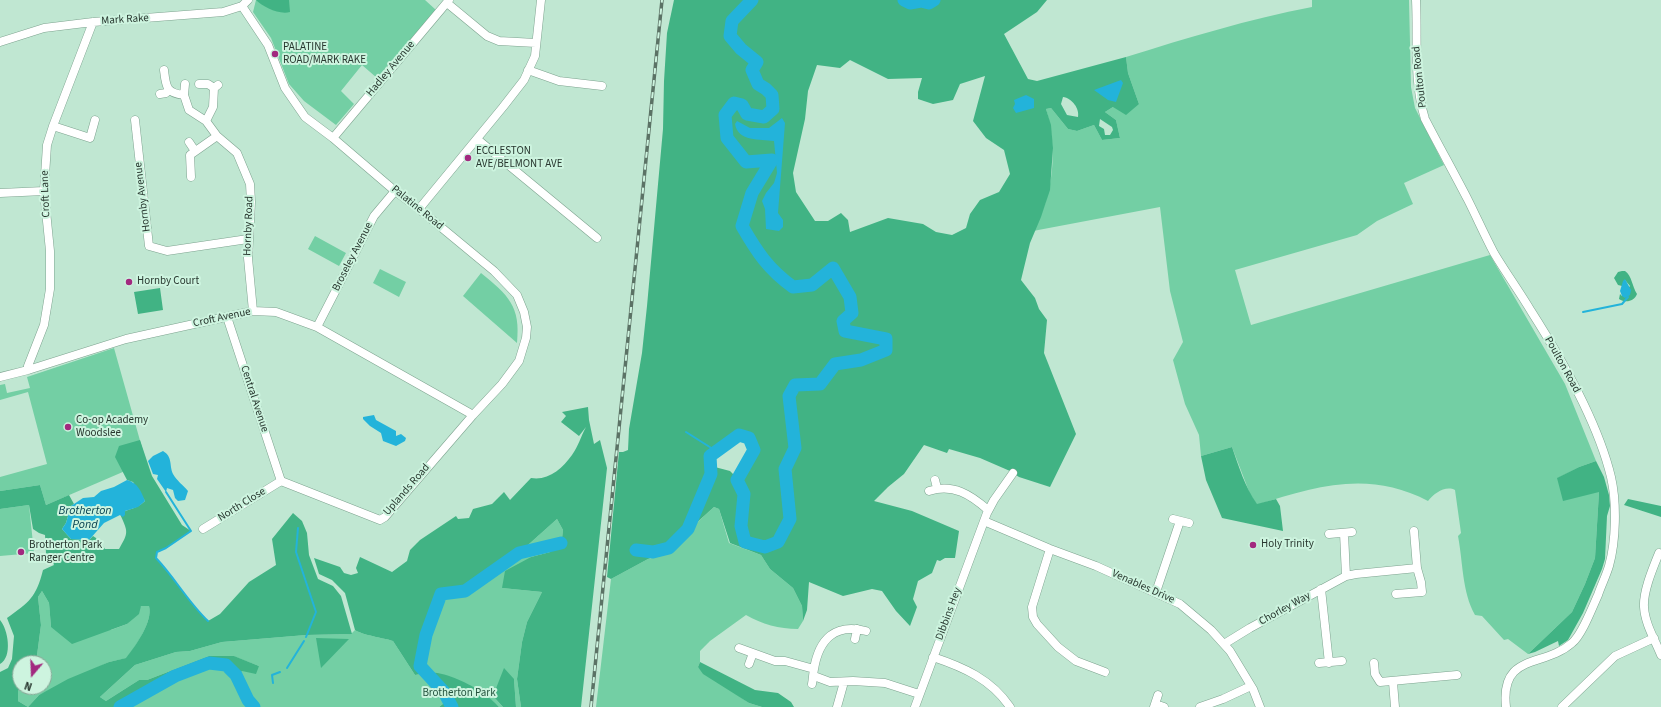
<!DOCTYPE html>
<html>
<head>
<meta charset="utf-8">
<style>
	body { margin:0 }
	#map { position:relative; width:1661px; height:707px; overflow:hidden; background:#c0e7d2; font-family:"Source Sans 3",sans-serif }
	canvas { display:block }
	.north { position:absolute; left:12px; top:655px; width:40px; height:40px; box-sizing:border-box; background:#cdf4df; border:1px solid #8ba899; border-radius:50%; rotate:199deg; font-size:11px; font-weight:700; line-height:16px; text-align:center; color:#28372f }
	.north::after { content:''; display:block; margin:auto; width:14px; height:18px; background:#a2297f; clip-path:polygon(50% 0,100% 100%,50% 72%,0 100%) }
</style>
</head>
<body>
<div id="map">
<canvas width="1661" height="707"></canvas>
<div class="north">N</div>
</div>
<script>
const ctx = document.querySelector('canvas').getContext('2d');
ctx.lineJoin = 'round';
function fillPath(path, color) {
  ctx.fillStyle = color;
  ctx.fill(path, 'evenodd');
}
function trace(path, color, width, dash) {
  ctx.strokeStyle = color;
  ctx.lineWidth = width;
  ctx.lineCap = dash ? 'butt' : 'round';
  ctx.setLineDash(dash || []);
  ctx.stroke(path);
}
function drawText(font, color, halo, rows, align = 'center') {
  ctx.font = font + ' "Source Sans 3",sans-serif';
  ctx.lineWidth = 4;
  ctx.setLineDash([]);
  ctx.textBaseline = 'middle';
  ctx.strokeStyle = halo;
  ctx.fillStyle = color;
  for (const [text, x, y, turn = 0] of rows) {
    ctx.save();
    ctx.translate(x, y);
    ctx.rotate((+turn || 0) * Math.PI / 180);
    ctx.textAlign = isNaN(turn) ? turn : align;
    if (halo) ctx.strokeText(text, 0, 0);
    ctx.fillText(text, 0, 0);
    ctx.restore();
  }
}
const green = new Path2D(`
	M256,0H425L436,10L377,78L362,65L341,91L354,104L336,125L304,101L289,84L271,38L253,12Z
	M1312,0H1409L1411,87L1415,108L1444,165L1404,183L1413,204L1377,221L1357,235L1235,270L1251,325L1490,255L1565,384L1596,461L1579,467L1558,478L1599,492L1595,558L1585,584L1572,612L1528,654L1508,639L1504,640L1482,616L1475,615C1462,592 1463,562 1458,536L1461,533L1455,490C1446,485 1434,493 1428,501C1369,470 1316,486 1257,505L1250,494L1232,447L1201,456L1199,435L1185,404L1173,360L1183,342L1170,291L1160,207L1033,231C1054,195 1058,149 1046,109L1051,108L1068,129L1077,131L1094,125L1102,140L1120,138L1116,120L1105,112L1113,107L1139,104L1128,73L1126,57C1187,38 1249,19 1312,7Z
	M315,236L346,253L339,266L308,249Z
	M380,269L406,282L399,297L373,283Z
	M481,273C508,295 521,306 517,343L463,296Z
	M114,348L146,462L46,505L40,485L0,491V477L47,464L28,392L0,400V385L5,384L7,393L30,388L27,377Z
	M29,505L34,553L0,556V509Z
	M714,507L719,509L729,543L761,555L770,569L793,588L802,606L803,621L798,629C779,629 762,624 746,615L710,641L700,651V662L698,667L749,703L762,707H596L611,579L648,559L667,554L690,529Z
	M557,519L563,530L561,547L551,548L550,552L531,557L502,588L542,592L527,622L522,642L517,679L521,707H516L514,679L493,696L503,707H499L483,693L427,673L444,692L448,700L439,707H120L175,676L209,663L226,665L242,671L259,666L233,656H209L147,680H139L106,701L100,697L135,665L176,652L190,651L222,642L306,635L351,634L355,630C362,635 384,638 393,641L415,675L426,673L420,666L426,635L441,594L465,591L519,553Z
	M42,591L49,603L51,627L111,630L127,624L141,606H149C153,622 136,645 127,658L109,662L39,695L28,707L18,701V691L21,687H44V663H36L41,625L38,597Z`);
const forest = new Path2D(`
	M256,0H289L290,12C279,15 263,7 256,0Z
	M674,0H1047L1037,12L1004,34L1028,79L1037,81L1126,57L1128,73L1139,104L1126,115L1113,107L1105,112L1116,120L1120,138L1102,140L1094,125L1077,131L1068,129L1051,108L1046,109L1051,125L1053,148L1050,190L1041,217L1030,243L1021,280L1035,298L1039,309L1047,320L1044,353L1076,434L1050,487L1019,477L1010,471L980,458L949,449L947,453L924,445L904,474L888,487L874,501L912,511L959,531L955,558H945L940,561L937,560L932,573L918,581L913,599L917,607L910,626L896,611L882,591L872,589L843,596L809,582L807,610L803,621L802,606L793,588L770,569L761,555L730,543L719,509L714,507L662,554L648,559L611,579L607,577L619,452H623L628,450L629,429L642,353L647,306L663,129L664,81L667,33ZM850,60L888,79L922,78L918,92V99L933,104L953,100L960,84L985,76L973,121L986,138L1004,150L1010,174L999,192L980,200L970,214L966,228L952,235L936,232L923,224L888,218L850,232L848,220L841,213L828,221H815L796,192L793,173L805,119L808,91L817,65L840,68ZM1063,97C1072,98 1080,109 1078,117L1067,115L1061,104ZM1100,119L1112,127L1113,130L1110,135H1105L1104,129L1099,126ZM739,435L749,438L754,450L738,479L730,471L711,466L710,456Z
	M1622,271H1625C1632,276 1632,286 1637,294C1634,302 1625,303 1619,299L1620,294L1622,296L1630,286L1625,280L1622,286L1618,285L1614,278L1618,272Z
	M160,288L163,310L138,314L134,292Z
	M588,407L589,420L594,444L600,440L607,468L581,707H521L517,679L522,642L527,622L542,592L502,588L505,571L531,557L550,552L551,548L561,547L563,530L557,519L519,553L465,591L441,594L426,635L420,666L427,673C442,670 469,684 482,692C488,696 494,702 499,707H439L448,700L444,692L427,673L415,675L393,641C384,638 362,635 355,630L345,593L332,580L319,574L314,558L340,567L344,573L351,575L358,573L356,568L360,557L392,572L407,561L410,550L420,540L456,516L458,519L469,518L473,509L492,504L504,492L510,500L531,478C548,481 562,469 572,455C578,447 581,436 586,427L579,436L561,422L566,416L562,412Z
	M140,440L152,476L182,525L191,531L166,548L157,552L156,558C175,578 188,602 208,621L220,614L249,582L276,565L272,539L293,513L302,521L307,533L309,555L318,579L333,586L341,596L352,634L306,635L222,642L190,651L176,652L135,665L100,697L106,701L139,680H147L209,656H234L259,666L256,674L242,671L236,675L226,665L209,663L175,676L120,707H0V672L8,668L12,659L14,636L7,618C29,602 36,598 43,570L54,565L51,558L46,553L45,535L39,533L33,529L29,505L0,509V491L40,485L46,505L69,495L74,504L71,506L66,523L62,529L71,539L89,540L93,536L99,540L105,549H119C129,532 128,532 120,514C129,508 135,510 145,501L133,482L127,480L115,457L119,446ZM42,591L49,603L51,627L72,644L127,624L139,614L141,606H149C153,622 136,645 126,658L109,662L68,679L39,695L28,707L18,701V691L21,687L20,663H36L41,625L38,597Z
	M1232,447C1239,467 1245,487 1257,504L1276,499L1280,506L1283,531L1222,518L1206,480L1201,456Z
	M1596,461L1604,477L1609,495L1610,506L1607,516L1605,559L1602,569L1583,613L1568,640L1559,646L1558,641L1535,652L1528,654L1572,612L1585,584L1595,558L1599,492L1563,501L1557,478L1579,467Z
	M1628,499L1661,506V517L1624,505Z
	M0,620C8,629 13,657 0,664Z
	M316,638L349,639L321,668Z
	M700,662L755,690L778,693L791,702L794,707H762L749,703L703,674L698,667Z
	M504,668L514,679L516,707H503L493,696Z`);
const water = new Path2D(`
	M1121,80L1123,83L1116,102L1108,100L1094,90Z
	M1026,95L1034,99V108L1016,113L1013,108L1015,104L1014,100Z
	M782,118L785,123L778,213L783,220V227L779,231L766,229L765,209L762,201L766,193L774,183L777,173L774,141C760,139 738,142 735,124L737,121L750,128H769Z
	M1625,279L1631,290L1630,295L1625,298L1622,296L1620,291L1623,281Z
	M374,415L376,420L396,431V436L401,434L406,438L405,441L396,446L383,441L381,433L370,426L363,419V417Z
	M163,451C173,457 169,465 173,474C177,481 183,485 188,491L185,500L178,501L175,498L173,490L167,488L166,492L157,479L158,475L153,474L148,461L153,456Z
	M127,480C138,483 141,491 145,501L138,507L125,511V515L123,517L120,515L104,523L89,540L71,539L62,529L66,523L71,506L83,498L94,497L101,491L114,487Z`);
const stream = new Path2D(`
	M1583,312L1622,304L1628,297
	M686,432L716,451
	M166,492L191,531L166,548L157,552L156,558C175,578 188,602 208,621
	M298,528L296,552L316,612L306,637
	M287,668L304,641
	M273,683L272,675L280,672`);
const river = new Path2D(`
	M904,0L910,3L921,1L929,3L934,0
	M636,550L653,552L669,548L688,529L711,474L710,456L739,435L749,438L754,450L737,480L744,494L741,526L745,542L765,547L778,542L790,519L785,469L795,448L789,396L795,385L820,384L835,364L861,360L886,350V339L845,331L843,321L852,313L850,297L833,268L812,285L793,287C768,269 757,252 742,226L752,193L772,160L746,162L727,138L725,115L734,103L742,105L747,114L764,117L773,109L772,95L766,89L758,84L752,70L757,62L741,49L730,36L732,21L752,0
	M120,707L175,676L209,663L226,665L236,675L248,700L254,707
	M452,707L444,692L420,666L426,635L441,594L465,591L519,553L561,543`);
const minor = new Path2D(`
	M1416,0C1418,39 1413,80 1425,119C1439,146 1454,173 1468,200C1477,218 1485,236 1494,253C1506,273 1519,291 1531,311C1561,358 1598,423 1611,477C1617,503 1616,541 1609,566C1606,576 1601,586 1598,595C1592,608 1582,635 1572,643C1544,668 1500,652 1506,707
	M447,3L487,36L499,41L536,43
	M242,6L268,45L285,88L305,117L333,138L395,191L419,209L494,271L517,295L524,312L527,327L526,338L519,361L502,384L473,415L385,517L380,520L281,481
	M0,42L44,28L93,22L223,12L242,6L248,0
	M164,70C166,87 166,93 184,95
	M528,70L559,81L602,86
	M185,84L184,95L189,110L206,121L217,136L237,153L250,184L251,202L248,258L253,311
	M199,84H208L214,88
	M160,94L166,93L168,90
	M135,120L149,246L167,251L248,239
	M206,121L213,107L214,88L218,85
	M53,126L90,138L95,120
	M333,138L449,0
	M477,139L597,238
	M189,142L195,151
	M191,177L190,155L217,136
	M0,193L44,191
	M419,209L503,107L524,80L535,56L541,0
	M227,317L281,481
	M317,327L374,216L395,191
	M28,370V366L44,325L50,289V251L44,191L47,145L53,126L93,22
	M0,377L28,370L126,339L253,311L276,312L317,327L473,415
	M935,480L937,488
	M929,491C953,483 971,495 988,510
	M1173,519L1189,523
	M984,521L1050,549L1096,566L1180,604L1211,630L1230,651L1253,689L1260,707
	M203,529L281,481
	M1344,533L1346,576
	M1329,534L1352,532
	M1050,549L1032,607L1033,617L1037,624L1058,647L1076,661L1105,672
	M1659,553C1653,568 1643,591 1644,607C1645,624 1655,640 1661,655
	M1321,589L1329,663
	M1156,592L1180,521
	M1396,594L1422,592L1421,582L1417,568L1414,531
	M855,639L857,629
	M1224,644L1250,628L1346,576L1356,574L1417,568
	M739,648L775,661H785L814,669
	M933,657C963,667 991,679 1010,707
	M1319,663L1342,661
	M1374,663L1375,674L1380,682L1457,675
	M749,664L753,653
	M814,676L830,682L853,681L885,683L919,694
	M1393,682L1395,707
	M812,684C813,679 813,674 814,669C819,639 835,623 866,631
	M1155,704L1164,707
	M837,707L844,682
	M915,707L987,513L994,500L1013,473
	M1154,707L1158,695
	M1200,707L1223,699L1251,686
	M1562,707L1615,656L1654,638`);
const rail = new Path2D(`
	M591,707L662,0`);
const markers = [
	[275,54,4,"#a2297f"],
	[468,158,4,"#a2297f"],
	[129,282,4,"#a2297f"],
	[68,427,4,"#a2297f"],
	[1253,545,4,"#a2297f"],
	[21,552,4,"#a2297f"]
];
const streetNames = [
	["Mark Rake",125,20,-4],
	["Hadley Avenue",391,69,-50],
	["Poulton Road",1420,77,-96],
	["Croft Lane",46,194,-92],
	["Hornby Avenue",143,197,-97],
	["Palatine Road",417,208,39],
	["Hornby Road",249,226,-88],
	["Broseley Avenue",353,257,-63],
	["Croft Avenue",222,318,-12],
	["Poulton Road",1562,365,61],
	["Central Avenue",254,399,72],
	["Uplands Road",407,490,-49],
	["North Close",242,505,-32],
	["Venables Drive",1143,587,24],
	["Chorley Way",1285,609,-29],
	["Dibbins Hey",949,614,-70]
];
const poiNames = [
	["PALATINE",283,48],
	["ROAD/MARK RAKE",283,61],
	["ECCLESTON",476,152],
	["AVE/BELMONT AVE",476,165],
	["Hornby Court",137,282],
	["Co-op Academy",76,421],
	["Woodslee",76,434],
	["Holy Trinity",1261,545],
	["Brotherton Park",29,546],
	["Ranger Centre",29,559]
];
const parkNames = [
	["Brotherton Park",459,694]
];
const waterNames = [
	["Brotherton",85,511],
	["Pond",85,525]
];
fillPath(green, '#73cfa4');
fillPath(forest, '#41b384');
fillPath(water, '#23b3da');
trace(stream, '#23b3da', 2);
trace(river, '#23b3da', 13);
trace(minor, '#7da38f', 9);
trace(minor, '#fff', 8);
trace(rail, '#5b7265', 3.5);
trace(rail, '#cdf4df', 2, [6]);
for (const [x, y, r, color] of markers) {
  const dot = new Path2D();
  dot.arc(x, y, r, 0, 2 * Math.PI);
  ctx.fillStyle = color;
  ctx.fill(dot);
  trace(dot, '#cdf4df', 1.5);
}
drawText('11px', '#28372f', '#cdf4df', streetNames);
drawText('11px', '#28372f', '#cdf4df', poiNames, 'left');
drawText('11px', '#24523e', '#cdf4df', parkNames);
drawText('italic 12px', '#003b4c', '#cdf4df', waterNames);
</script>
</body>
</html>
